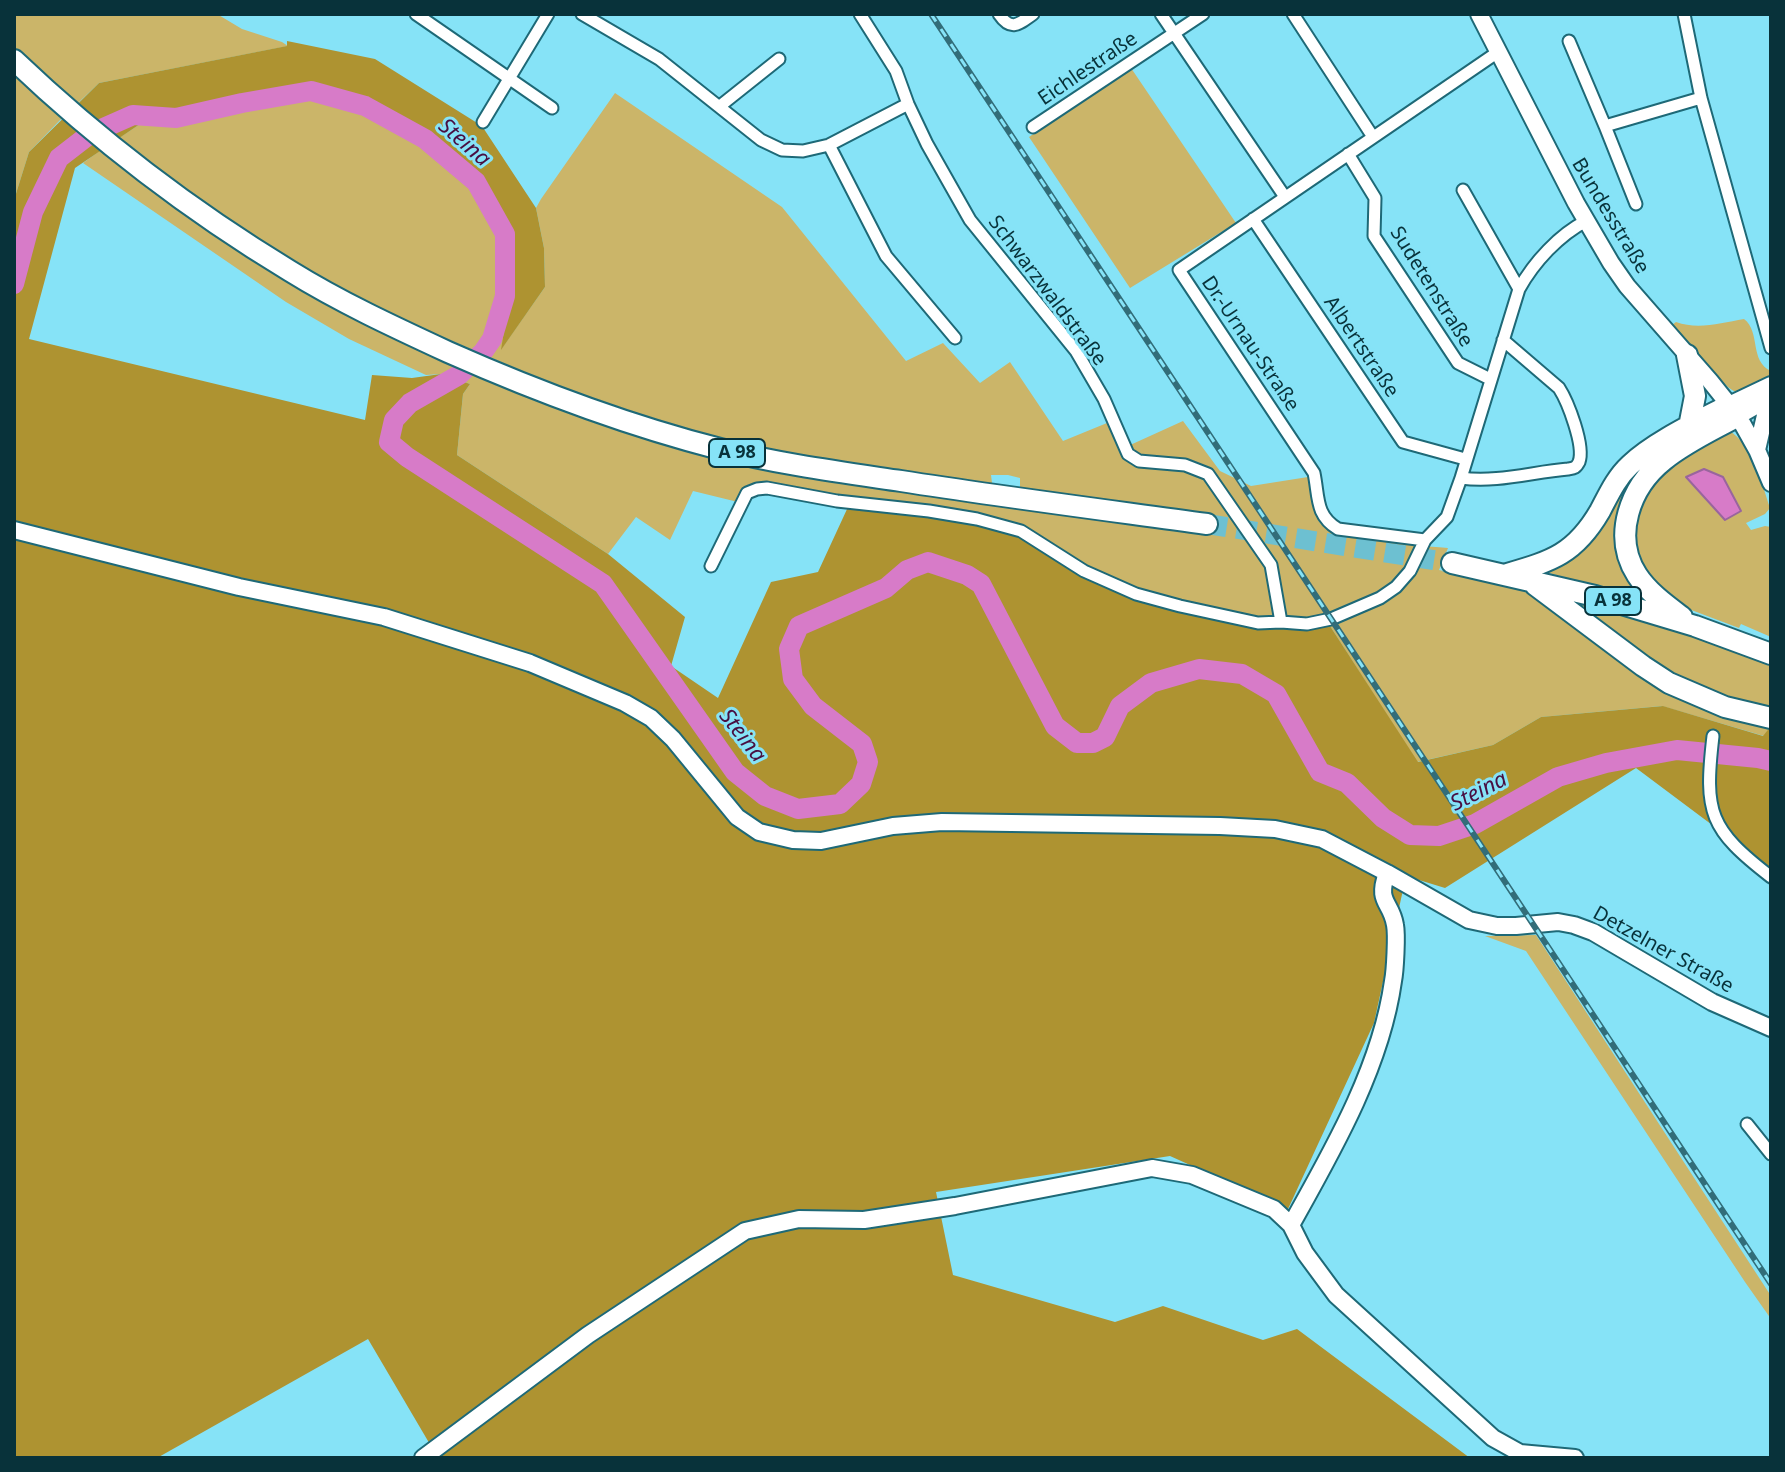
<!DOCTYPE html>
<html>
<head>
<meta charset="utf-8">
<style>
	body { margin:0 }
	#map { position:relative; width:1785px; height:1472px; overflow:hidden; background:#86e3f7; font-family:"Noto Sans",sans-serif }
	canvas { display:block }
	.frame { position:absolute; inset:0; border:16px solid #08323a; pointer-events:none }
</style>
</head>
<body>
<div id="map">
<canvas width="1785" height="1472"></canvas>
<div class="frame"></div>
</div>
<script>
const ctx = document.querySelector('canvas').getContext('2d');
ctx.lineJoin = 'round';
function fillPath(path, color) {
  ctx.fillStyle = color;
  ctx.fill(path, 'evenodd');
}
function trace(path, color, width, dash) {
  ctx.strokeStyle = color;
  ctx.lineWidth = width;
  ctx.lineCap = dash ? 'butt' : 'round';
  ctx.setLineDash(dash || []);
  ctx.stroke(path);
}
function drawText(font, color, halo, rows, align = 'center') {
  ctx.font = font + ' "Noto Sans",sans-serif';
  ctx.lineWidth = 6;
  ctx.setLineDash([]);
  ctx.textBaseline = 'middle';
  ctx.strokeStyle = halo;
  ctx.fillStyle = color;
  for (const [text, x, y, turn = 0] of rows) {
    ctx.save();
    ctx.translate(x, y);
    ctx.rotate((+turn || 0) * Math.PI / 180);
    ctx.textAlign = isNaN(turn) ? turn : align;
    if (halo) ctx.strokeText(text, 0, 0);
    ctx.fillText(text, 0, 0);
    ctx.restore();
  }
}
const green = new Path2D(`
	M14,14H217L242,29L282,42L288,46L99,83L78,103L14,47Z
	M1131,68L1236,223L1130,288L1029,137Z
	M14,73L63,117L29,152L14,200Z
	M615,93L782,207L906,361L943,343L980,383L1010,362L1063,441L1107,423L1128,446L1183,421L1220,471L1251,486L1308,477C1315,493 1310,510 1321,524C1336,540 1423,546 1448,548L1439,570L1509,586L1531,594L1548,603L1594,635L1771,726L1764,736L1662,706L1541,717L1493,745L1417,762L1330,626L1257,629L1136,601L1081,575L1018,533L766,493L751,497L746,504L693,491L670,540L636,517L608,554L457,455L463,394L470,384L441,374L426,375L349,339L286,302L83,163L101,150L195,220L286,281L385,335L542,402L837,481L915,494L1206,535L1208,515L1020,489V478L1008,475H991L992,483L989,485L791,453L720,438L622,410L562,388L391,315L331,283L275,251L206,204L119,138L140,124L270,106L336,95L396,120L496,209L512,269L502,348L545,287L544,248L536,208L541,199Z
	M1744,319C1761,332 1749,361 1771,371C1767,381 1762,383 1752,387C1746,389 1740,393 1734,391C1722,386 1683,337 1672,325L1676,322C1698,330 1721,323 1744,319Z
	M1729,431C1752,443 1762,484 1770,508L1765,514L1746,523L1751,530L1765,526L1771,527V637L1741,624L1739,628L1686,608L1674,601L1645,575L1632,539L1637,502L1662,470Z
	M1648,457L1626,499L1648,600L1538,570L1609,503Z
	M1571,599L1677,631L1736,651L1771,665V711L1698,687L1680,678L1642,654L1602,622L1582,610Z
	M1536,935L1771,1296V1319L1745,1282L1526,951L1485,936Z`);
const forest = new Path2D(`
	M287,41L375,59L482,126L536,208L544,248L545,287L501,350L513,272L496,209L396,120L336,95L270,106L140,124L75,168L29,339L365,420L372,375L412,378L441,374L470,384L463,394L457,455L608,554L685,617L671,666L718,698L771,582L818,572L848,507L927,514L1018,533L1081,575L1136,601L1257,629L1309,628L1330,626L1418,762L1493,745L1541,717L1663,706L1763,736L1771,726V869L1636,768L1445,888L1406,876L1374,1023L1288,1209L1170,1156L936,1192L953,1275L1115,1322L1163,1306L1263,1340L1297,1329L1470,1458H438L368,1339L157,1458H14V200L29,152L99,83L287,46Z`);
const water = new Path2D(`
	M1704,469L1723,477L1741,511L1725,520L1686,477Z`);
const river = new Path2D(`
	M14,284L33,212L59,158L90,134L133,115L176,118L242,103L311,91L365,106L425,139L476,182L505,234V296L492,339L483,352L459,375L410,403L394,420L389,442L407,457L603,584L735,772L765,796L798,809L840,804L861,784L868,762L862,744L813,706L793,679L789,649L799,626L886,588L907,570L928,562L967,575L981,584L1055,726L1077,743H1093L1105,737L1120,706L1151,683L1199,669L1242,674L1276,694L1320,772L1347,783L1383,818L1410,835L1439,836L1475,824L1558,777L1606,763L1677,750L1758,758L1771,761`);
const highwayTunnel = new Path2D(`
	M1207,524L1452,563`);
const street = new Path2D(`
	M416,14L552,108
	M582,14L659,59L761,140L782,150L803,151L829,145L908,104
	M860,14L896,71L908,104L927,144L970,220L1076,351L1104,399L1128,454L1139,461L1185,465L1208,474L1271,565L1281,622
	M999,14C1011,32 1019,24 1033,14
	M1161,14L1285,197
	M1293,14L1373,137
	M1684,14L1701,98L1771,348
	M1569,41L1605,126L1701,98
	M720,106L779,59
	M483,122L548,14
	M1605,126L1636,204
	M1033,127L1203,14
	M829,145L886,256L955,338
	M1348,154L1375,198L1374,236L1458,363L1490,379
	M1463,190L1519,289
	M1253,219L1403,442L1465,459
	M1461,478C1497,483 1532,472 1568,469C1574,468 1576,468 1579,462C1585,446 1568,402 1559,388L1503,340
	M1425,540L1338,529C1315,515 1319,497 1314,473L1179,270L1498,52
	M711,566L747,493L757,489L767,488L837,501L929,511L977,519L1021,531L1084,571L1136,594L1180,606L1258,623L1281,622L1307,624L1331,619L1380,598L1396,587L1410,571L1425,540L1447,517L1461,478L1519,289C1534,262 1559,235 1586,221
	M1713,736C1704,813 1709,829 1771,877
	M1747,1124L1771,1154`);
const secondary = new Path2D(`
	M1479,14L1576,203L1611,263L1627,286L1710,381L1738,416L1757,450L1771,483
	M1729,405L1771,385
	M1738,416L1771,397
	M1757,450L1769,398
	M14,530L239,587L384,617L530,663L625,703L651,718L673,739L737,817L759,832L793,840L821,841L893,826L942,822L1220,826L1275,829L1322,839L1387,873L1469,920L1497,926H1516L1558,922L1574,925L1593,932L1712,1002L1771,1028
	M1291,1225C1333,1150 1381,1067 1393,981C1395,971 1397,935 1395,925C1391,901 1376,903 1387,873
	M423,1458L588,1335L745,1231L799,1219L864,1220L955,1206L1152,1168L1192,1175L1274,1209L1291,1225L1305,1253L1336,1295L1493,1438L1520,1453L1575,1458`);
const highway = new Path2D(`
	M14,60C98,140 191,211 290,271C340,302 394,327 448,352C536,391 626,425 720,449C779,464 840,472 901,481C1003,497 1105,510 1207,524
	M1687,355L1695,396L1689,427
	M1452,563L1595,596L1695,626L1771,654
	M1507,574C1552,561 1575,554 1600,511C1609,494 1616,478 1630,465C1654,442 1699,421 1729,405
	M1535,585L1643,666L1669,683L1725,707L1771,718
	M1682,617C1666,605 1648,592 1637,575C1612,536 1630,487 1664,460C1686,442 1713,430 1738,416`);
const rail = new Path2D(`
	M931,14L1771,1284`);
const shields = [
	[737,453,56],
	[1613,601,56]
];
const shieldNames = [
	["A 98",737,453],
	["A 98",1613,601]
];
const streetNames = [
	["Eichlestraße",1088,69,-34],
	["Bundesstraße",1610,216,59],
	["Sudetenstraße",1431,287,58],
	["Schwarzwaldstraße",1047,291,53],
	["Dr.-Urnau-Straße",1250,344,56],
	["Albertstraße",1361,347,56],
	["Detzelner Straße",1663,950,29]
];
const waterNames = [
	["Steina",464,143,41],
	["Steina",742,736,52],
	["Steina",1479,792,-27]
];
fillPath(green, '#cbb569');
fillPath(forest, '#ae9331');
fillPath(water, '#d77bc8');
trace(water, '#99659d', 2);
trace(river, '#d77bc8', 20);
trace(highwayTunnel, '#6dc0d1', 20, [20, 10]);
trace(street, '#1e6977', 15);
trace(secondary, '#1e6977', 20);
trace(highway, '#1e6977', 24);
trace(street, '#fff', 11);
trace(secondary, '#fff', 16);
trace(highway, '#fff', 20);
trace(rail, '#326d79', 6);
trace(rail, '#86e3f7', 3, [9]);
for (const [x, y, w] of shields) {
  const box = new Path2D();
  box.roundRect(x - w / 2, y - 14, w, 28, 6);
  ctx.fillStyle = '#86e3f7';
  ctx.fill(box);
  trace(box, '#08323a', 2);
}
drawText('bold 18px', '#08323a', null, shieldNames);
drawText('20px', '#08323a', '#86e3f7', streetNames);
drawText('italic 22px', '#480f41', '#86e3f7', waterNames);
</script>
</body>
</html>
